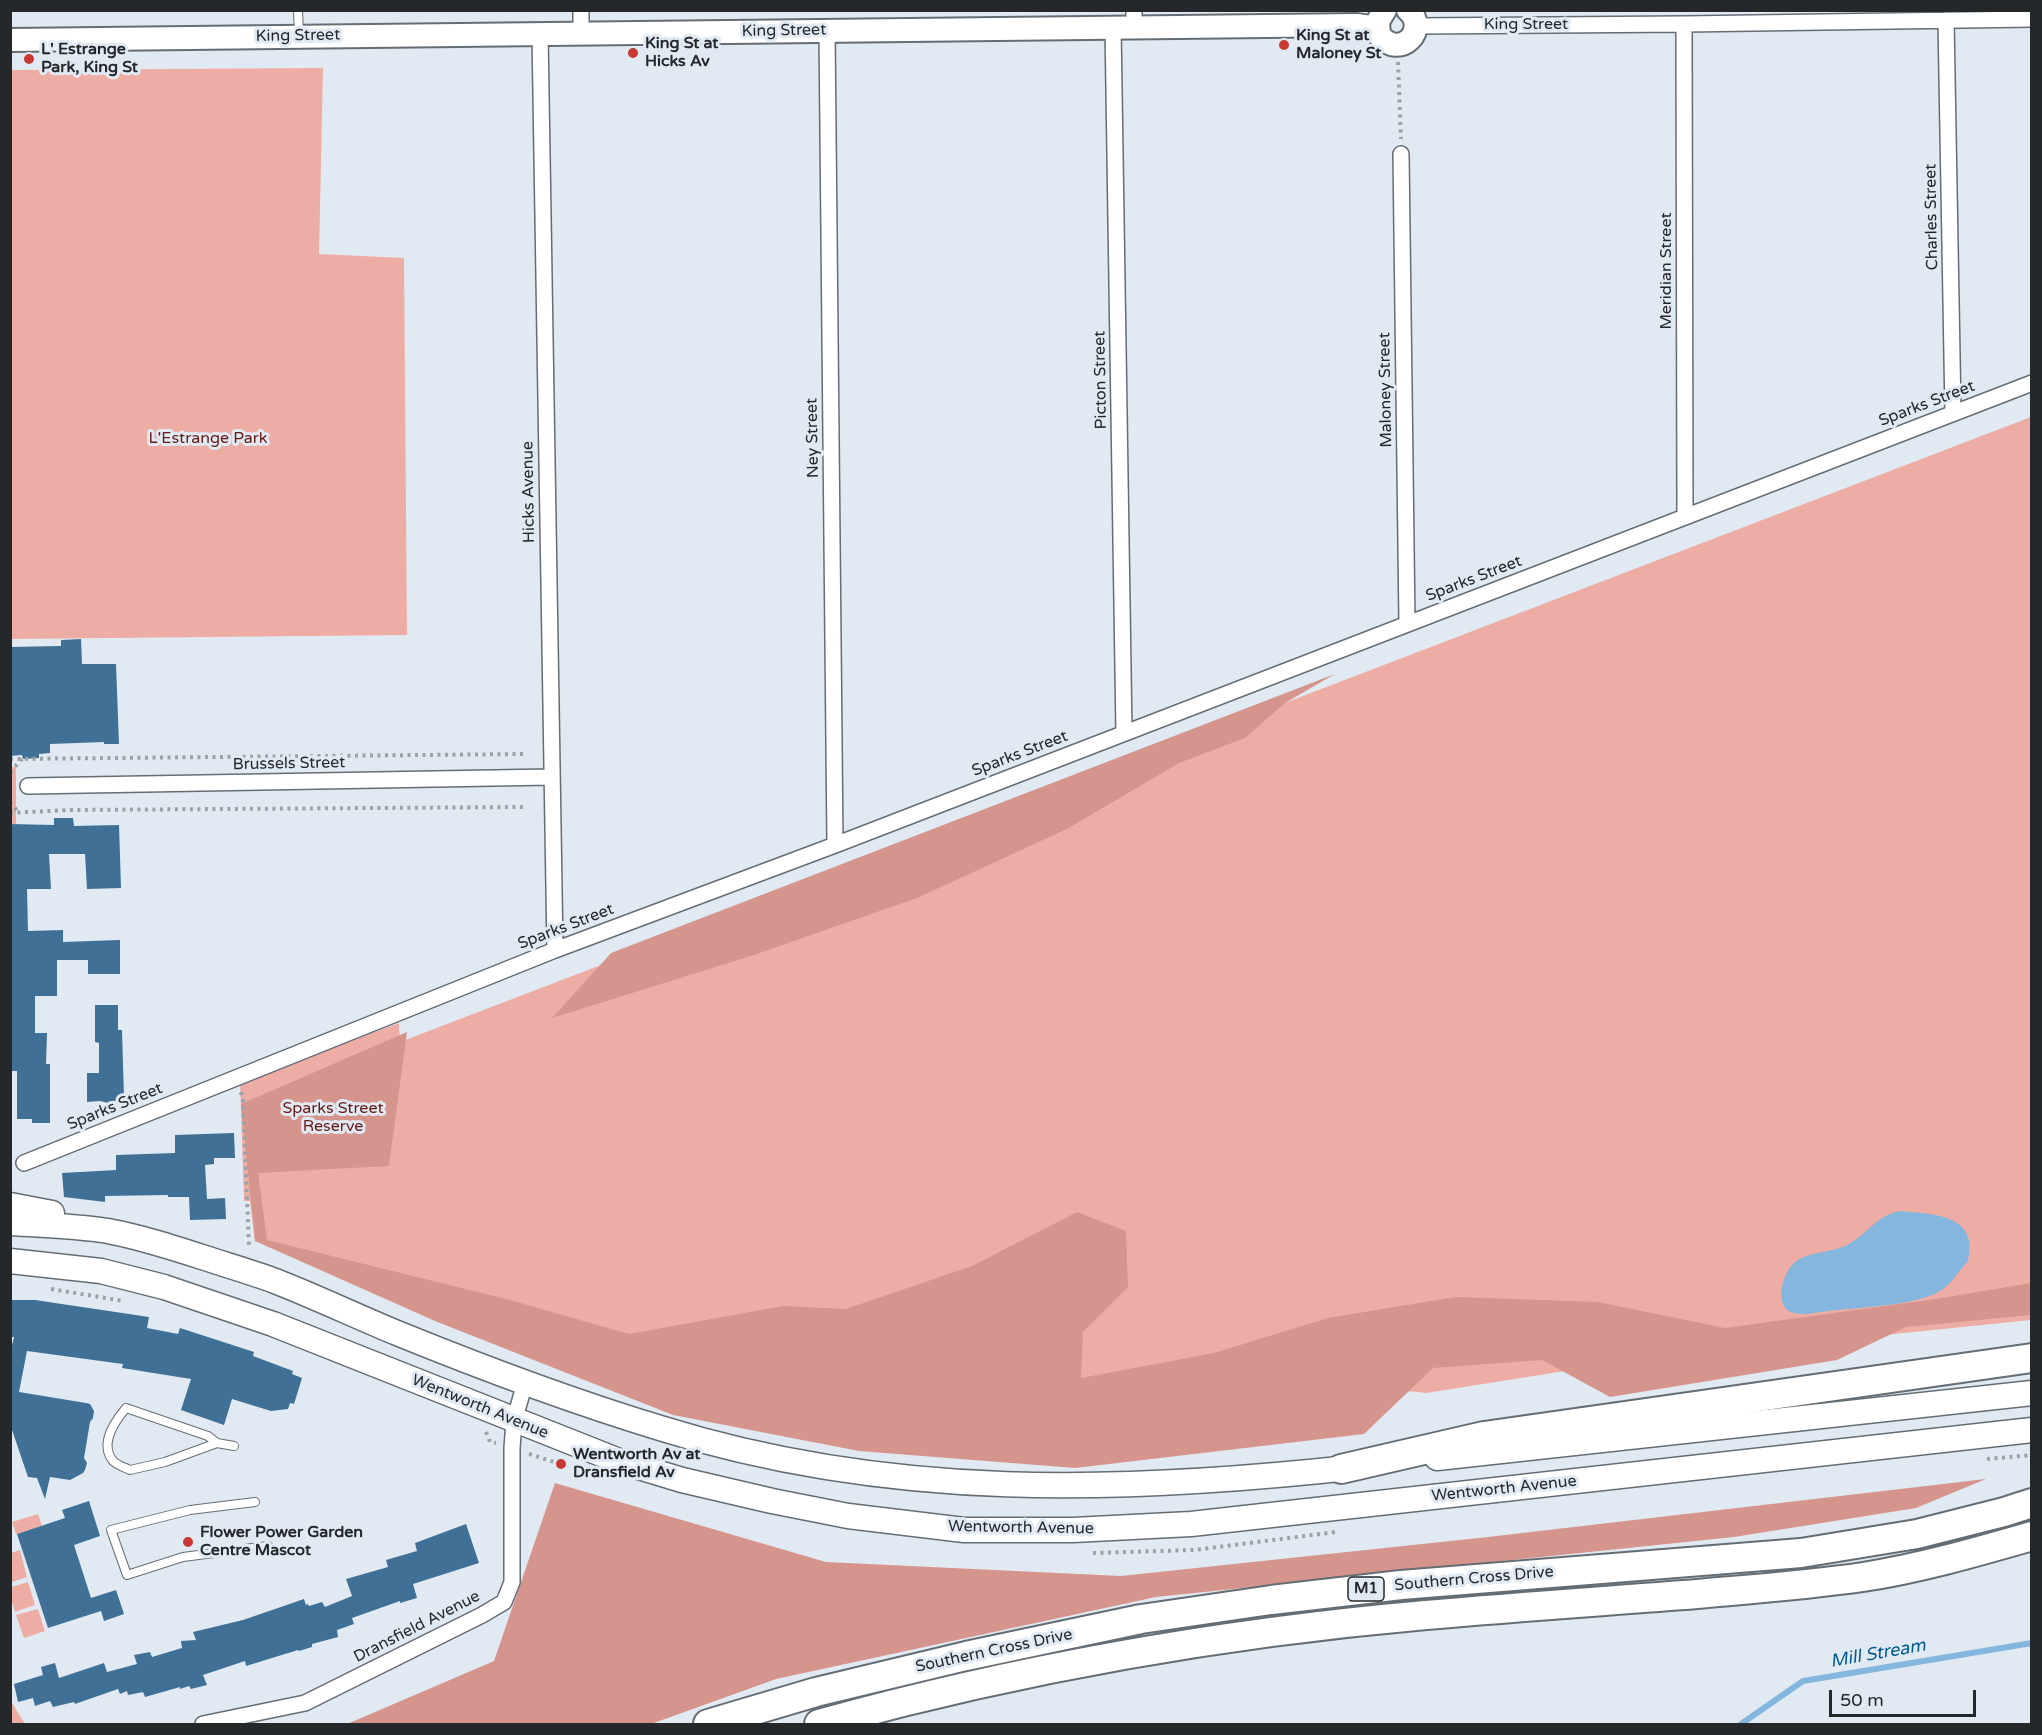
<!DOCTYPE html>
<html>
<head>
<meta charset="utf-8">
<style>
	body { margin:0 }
	#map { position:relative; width:2042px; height:1735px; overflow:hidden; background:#e1eaf2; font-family:"Varela Round",sans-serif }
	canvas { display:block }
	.frame { position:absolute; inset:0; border:12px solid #24282b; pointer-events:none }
	.scale { position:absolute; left:1829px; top:1690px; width:147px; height:27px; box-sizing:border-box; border:3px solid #24282b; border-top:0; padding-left:8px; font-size:18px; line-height:21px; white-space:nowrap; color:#24282b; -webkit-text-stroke:4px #e1eaf2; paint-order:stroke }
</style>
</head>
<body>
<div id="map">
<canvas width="2042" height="1735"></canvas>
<div class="frame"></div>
<div class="scale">50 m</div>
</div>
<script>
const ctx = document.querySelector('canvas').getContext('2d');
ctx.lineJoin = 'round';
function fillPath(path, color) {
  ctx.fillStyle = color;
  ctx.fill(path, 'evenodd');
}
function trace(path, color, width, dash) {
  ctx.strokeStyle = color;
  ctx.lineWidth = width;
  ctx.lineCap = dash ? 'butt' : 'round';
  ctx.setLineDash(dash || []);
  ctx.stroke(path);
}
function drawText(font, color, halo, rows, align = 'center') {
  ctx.font = font + ' "Varela Round",sans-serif';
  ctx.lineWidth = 6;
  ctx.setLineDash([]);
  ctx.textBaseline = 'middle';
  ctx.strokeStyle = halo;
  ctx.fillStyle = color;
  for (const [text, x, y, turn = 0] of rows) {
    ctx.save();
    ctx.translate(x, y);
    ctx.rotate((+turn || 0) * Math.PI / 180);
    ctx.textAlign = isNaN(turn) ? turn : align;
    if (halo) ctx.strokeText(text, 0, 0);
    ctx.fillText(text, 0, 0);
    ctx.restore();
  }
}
const green = new Path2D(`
	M323,68L319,254L404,258L407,635L11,639V70Z
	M2031,417V1320L1629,1361L1426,1393L1300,1380L701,1391L255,1241L250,1201H244L240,1082L399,1023L400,1042Z
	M11,767H16V824H11Z
	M38,1514L42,1526L16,1534L12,1522Z
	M20,1550L27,1577L12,1582L11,1553Z
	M28,1582L35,1605L15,1612L11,1599V1587Z
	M38,1609L45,1631L24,1638L16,1615Z
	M10,1701H11L25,1724H11Z`);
const forest = new Path2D(`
	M1335,674L1285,703L1245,738L1179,763L1067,829L917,898L754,955L552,1018L611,953Z
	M407,1032L389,1166L258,1173L267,1240L510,1300L629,1334L783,1306L846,1309L972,1266L1077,1212L1126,1231L1128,1287L1083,1332L1081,1378L1214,1353L1328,1318L1456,1297L1598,1302L1725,1328L1936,1299L2031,1283V1315L1906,1327L1837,1360L1610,1397L1542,1360L1433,1368L1364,1434L1075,1468L859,1451L673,1415L435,1321L255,1241L241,1104Z
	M1986,1479L1916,1508L1734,1537L1156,1597L776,1679L651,1724H347L494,1661L555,1483L826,1562L1121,1576L1488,1537Z`);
const water = new Path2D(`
	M1901,1211C1922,1214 1959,1212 1968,1237C1971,1244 1969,1254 1968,1261C1959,1270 1951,1285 1940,1291C1913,1308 1842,1307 1808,1314C1801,1314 1791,1314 1786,1309C1776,1297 1784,1271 1795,1262C1810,1251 1831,1253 1847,1245C1867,1235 1877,1214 1901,1211Z`);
const stream = new Path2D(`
	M1741,1724L1803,1681L2032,1643`);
const building = new Path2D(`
	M81,639L82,664H116L119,744H104V742L50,744V753L39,754V758L23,759L22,755L10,756V647L61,646V640Z
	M54,818H73L74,826L119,825L121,888L87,889L85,854H49L51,889H27L28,931L63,930V942L120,940V974H88V960H57V996H35V1033H47L46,1064H50V1123H32V1119H17V1071H10V824L54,825Z
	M95,1005H118V1030H122L124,1098L108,1103L100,1101L87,1102V1073H99V1043L95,1042Z
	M234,1133L235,1158H214V1164L205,1165L207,1199L225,1198L226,1219L190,1220L189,1197H168V1195L105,1196V1202L64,1197L62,1173L116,1170V1155L175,1153V1135Z
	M10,1300H35L149,1317L147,1328L178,1334L180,1328L254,1352L253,1356L293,1371L292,1374L302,1378L294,1404L290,1403L288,1409L271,1411L232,1399L224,1425L181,1410L191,1379L122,1368L123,1364L27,1351L19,1392L86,1403L90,1404L94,1411L93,1418L90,1422L84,1458L87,1463L85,1470L83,1473L70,1480L50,1477L45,1499L37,1478L28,1477L10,1424V1354L14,1337H10Z
	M89,1501L100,1536L74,1545L91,1598L116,1590L124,1614L104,1621L101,1611L48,1628L17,1534L65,1518L62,1510Z
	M466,1524L479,1563L413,1584L417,1598L400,1603V1601L352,1618L354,1624L337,1630L338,1637L312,1644V1647L299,1651L298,1650L246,1666L245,1661L203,1675L207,1685L191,1689L189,1686L180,1689V1687L145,1697L143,1692L128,1695L127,1691L120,1694L118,1689L75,1704L74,1702L53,1707L50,1701L35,1706L33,1698L18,1702L14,1684L43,1675L41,1667L55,1663L59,1678L104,1663L107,1672L137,1664L134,1655L150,1652L152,1657L182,1648L181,1641L196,1640L193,1632L243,1620L304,1599L306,1605L308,1604L309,1606L322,1602L325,1607L352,1596L346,1579L388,1567L386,1560L417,1551L415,1543Z`);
const path = new Path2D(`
	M1398,62L1401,139
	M10,759L525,754
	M10,772L22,759
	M10,802L19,813
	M10,813L68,810L527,807
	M241,1092L243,1100L249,1247H247
	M51,1289L124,1301
	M486,1432L490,1442L496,1443
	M529,1454L570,1467
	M1987,1459L2032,1455
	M1093,1553L1194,1550L1336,1532`);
const lane = new Path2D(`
	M298,10L299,35
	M217,1443L208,1436L126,1408C115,1421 99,1444 113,1461C117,1465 126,1468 130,1470L165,1462L217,1443L234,1446
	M255,1502L190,1510L111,1530L127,1575L183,1557L268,1546`);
const street = new Path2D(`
	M581,10V33
	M1134,10V26
	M1946,20L1953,413
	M1684,24L1685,517
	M1113,26L1124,733
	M1416,26L1684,24L2032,19
	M827,30L835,845
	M540,33L555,950
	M1401,154L1407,624
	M28,786L551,777
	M24,1163L555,950L835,845L2032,383
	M203,1724L305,1703L482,1615L504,1602L512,1582V1448L514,1421L525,1383`);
const secondary = new Path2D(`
	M1385,10L1378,21L1379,35C1400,61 1430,29 1408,10
	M10,40L1357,25L1377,28`);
const primary = new Path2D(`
	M10,1205L52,1213
	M10,1223C43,1225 76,1226 108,1231C140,1237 171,1247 202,1257C226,1265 251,1272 275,1281C316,1297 356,1316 397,1333C483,1368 571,1401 660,1428C890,1500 1121,1493 1358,1467
	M10,1261L101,1271L164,1287L273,1324L619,1461L682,1480L772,1501L848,1516L964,1530H1073L1191,1524L2032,1430
	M1437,1458L2032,1393`);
const highway = new Path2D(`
	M1341,1469L1484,1436L2032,1358
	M708,1724L816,1692L966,1656L1141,1619L1271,1600L1401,1585L1801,1553L1917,1534L2004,1512L2032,1503
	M819,1724C1017,1669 1221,1633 1426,1615C1517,1607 1607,1601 1697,1594C1753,1589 1808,1585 1863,1577C1921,1568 1976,1552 2032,1536`);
const markers = [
	[1284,45,6,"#c73931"],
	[633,53,6,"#c73931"],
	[29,59,6,"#c73931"],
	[561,1464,6,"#c73931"],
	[188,1542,6,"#c73931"]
];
const shields = [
	[1366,1589,36]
];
const shieldNames = [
	["M1",1366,1589]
];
const streetNames = [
	["King Street",1526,25],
	["King Street",784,31,-1],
	["King Street",298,36,-1],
	["Charles Street",1932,217,-91],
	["Meridian Street",1667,271,-90],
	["Picton Street",1101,380,-91],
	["Maloney Street",1386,390,-91],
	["Sparks Street",1927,404,-21],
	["Ney Street",813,438,-91],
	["Hicks Avenue",529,492,-91],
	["Sparks Street",1474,579,-21],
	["Sparks Street",1020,754,-21],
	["Brussels Street",289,764,-1],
	["Sparks Street",566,927,-21],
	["Sparks Street",115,1107,-22],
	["Wentworth Avenue",480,1407,22],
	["Wentworth Avenue",1504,1489,-6],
	["Wentworth Avenue",1021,1528,1],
	["Southern Cross Drive",1474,1579,-5],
	["Dransfield Avenue",417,1627,-27],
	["Southern Cross Drive",994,1651,-12]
];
const poiNames = [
	["King St at",1296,36],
	["Maloney St",1296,54],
	["King St at",645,44],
	["Hicks Av",645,62],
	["L' Estrange",41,50],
	["Park, King St",41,68],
	["Wentworth Av at",573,1455],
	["Dransfield Av",573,1473],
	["Flower Power Garden",200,1533],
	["Centre Mascot",200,1551]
];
const parkNames = [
	["L'Estrange Park",208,439],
	["Sparks Street",333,1109],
	["Reserve",333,1127]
];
const waterNames = [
	["Mill Stream",1878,1654,-10]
];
fillPath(green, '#eeada4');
fillPath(forest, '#d5958c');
fillPath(water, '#84b6de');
trace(stream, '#84b6de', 6);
fillPath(building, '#407095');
trace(lane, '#656d74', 10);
trace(street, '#656d74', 18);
trace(secondary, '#656d74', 26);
trace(primary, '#656d74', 27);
trace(highway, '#656d74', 32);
trace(path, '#9ba2a8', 4, [3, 4.5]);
trace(lane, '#fff', 8);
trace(street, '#fff', 15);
trace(secondary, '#fff', 22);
trace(primary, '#fff', 24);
trace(highway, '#fff', 28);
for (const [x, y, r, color] of markers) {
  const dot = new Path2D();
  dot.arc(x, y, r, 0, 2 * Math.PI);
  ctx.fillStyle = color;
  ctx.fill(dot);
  trace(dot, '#e1eaf2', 2);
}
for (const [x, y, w] of shields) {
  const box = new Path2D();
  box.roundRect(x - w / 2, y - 12, w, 24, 4.5);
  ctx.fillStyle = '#e1eaf2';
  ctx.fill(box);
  trace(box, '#24282b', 1.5);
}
drawText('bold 15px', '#24282b', null, shieldNames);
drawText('16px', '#24282b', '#e1eaf2', streetNames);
drawText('bold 16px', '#24282b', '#e1eaf2', poiNames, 'left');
drawText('16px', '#661a15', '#e1eaf2', parkNames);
drawText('italic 18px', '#035a8d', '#e1eaf2', waterNames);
</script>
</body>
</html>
